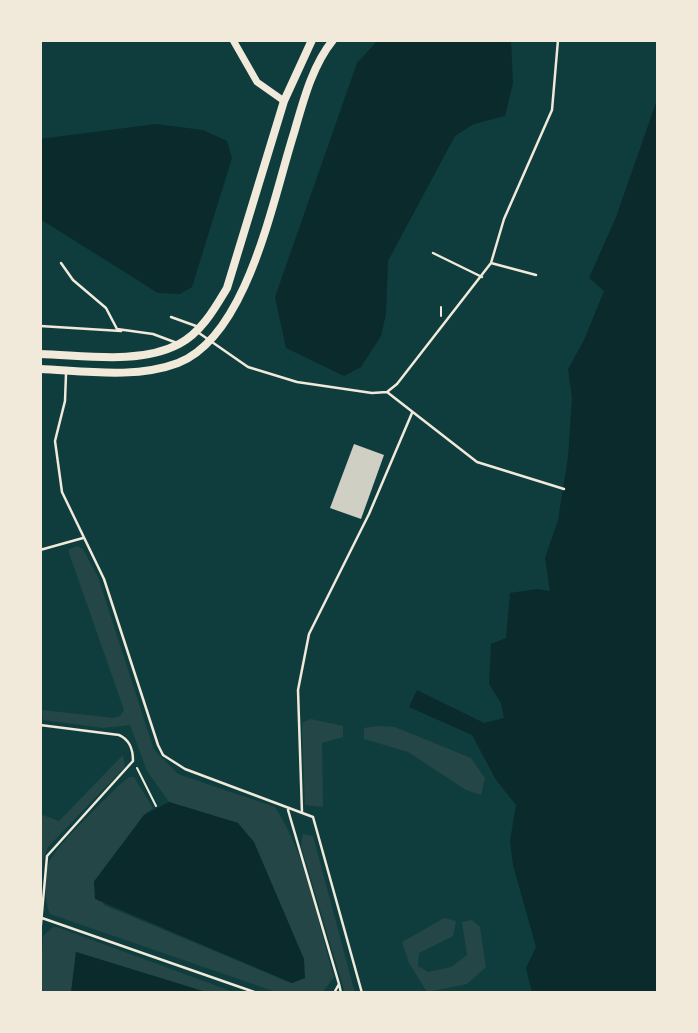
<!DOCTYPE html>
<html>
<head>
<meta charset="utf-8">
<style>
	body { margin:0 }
	#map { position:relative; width:698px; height:1033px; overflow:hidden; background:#0f3d3e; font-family:"Alegreya Sans",sans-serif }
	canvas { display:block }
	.frame { position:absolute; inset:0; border:42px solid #f1e9da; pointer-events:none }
</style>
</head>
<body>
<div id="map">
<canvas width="698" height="1033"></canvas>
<div class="frame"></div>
</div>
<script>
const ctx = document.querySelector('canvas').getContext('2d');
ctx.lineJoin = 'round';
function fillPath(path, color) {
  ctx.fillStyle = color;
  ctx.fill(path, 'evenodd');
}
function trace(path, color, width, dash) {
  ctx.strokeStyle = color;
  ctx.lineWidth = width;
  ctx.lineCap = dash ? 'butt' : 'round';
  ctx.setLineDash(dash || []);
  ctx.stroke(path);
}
const green = new Path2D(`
	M77,546L83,549L98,577L154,750L178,774L275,807C307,856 317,921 334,977L322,993L276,992L50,914C45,902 44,878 48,865C54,847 103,802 118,786L129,777H134L153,808L144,815L94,881L104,905L291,983L305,978L238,823L169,802L147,771L130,725L103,728L43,720L42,710L114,718L120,716L124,710L68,550Z
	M311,719L343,726V737L322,743L323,807L305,805L302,732L303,722Z
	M378,726L395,727L471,758L485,778L481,795L466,790L408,752L364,739V728Z
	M123,755L125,767L48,847L43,860L40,889V814L59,821Z
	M303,834L313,836L355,993H345L301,846Z
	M444,918L456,921L453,936L419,953L418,966L428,972L451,967L467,955L462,922L472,920L480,927L486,967L467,984L427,992L409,963L402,942Z
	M53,927H57L236,993H209L76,952L71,993H40L43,936Z`);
const water = new Path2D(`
	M378,40H511L513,83L505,116L474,124L455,136L388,261L386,314L381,336L361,367L344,376L286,348L275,297L357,63Z
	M658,97V993H532L526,968L536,947L513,865L510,841L516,805L496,780L472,735L409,707L417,690L484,723L504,718L501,703L489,684L491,644L506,638L510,593L537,589L550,591L545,558L558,520L568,457L572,398L568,369L584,340L604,291L589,278L616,217Z
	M156,124L203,130L227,141L232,158L192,287L180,294L158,293L40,219V139Z
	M169,802L238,823L254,842L304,959L305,978L292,983L95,899L94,882L144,815Z
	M76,952L209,993H71Z`);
const building = new Path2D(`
	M354,444L384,455L361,519L330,508Z`);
const path = new Path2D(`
	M441,307V316
	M137,768L156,806`);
const service = new Path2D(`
	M433,253L482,277
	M61,263L73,280L106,308L117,329L153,334L177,343
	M491,263L536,275
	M171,317L196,326
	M40,326L121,331
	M199,333L248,367L297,382L372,393L387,392L397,384L491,263L504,219L552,110L558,40
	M66,374L65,401L55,441L62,492L104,579L158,745L163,755L185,769L313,817L362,993
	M387,392L477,462L564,489
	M40,550L83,538
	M40,725L119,735C130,740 133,749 133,761L47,856L40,935
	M288,810L339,984L334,993
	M302,813L298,690L309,634L369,514L412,413
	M42,918L257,993
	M339,984L341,993`);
const tertiary = new Path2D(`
	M233,40L257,82L284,101`);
const secondary = new Path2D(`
	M40,354C83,355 139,365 179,344C201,333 215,308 227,288L284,101L312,40
	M40,369C84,371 136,379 178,363C248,336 273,198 294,133C303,102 312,66 333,40`);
fillPath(green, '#244646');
fillPath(water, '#0a2a2b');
fillPath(building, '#cfcfc3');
trace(path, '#f1e9da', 2);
trace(service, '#f1e9da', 2.5);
trace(tertiary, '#f1e9da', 7);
trace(secondary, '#f1e9da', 8);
</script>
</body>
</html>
